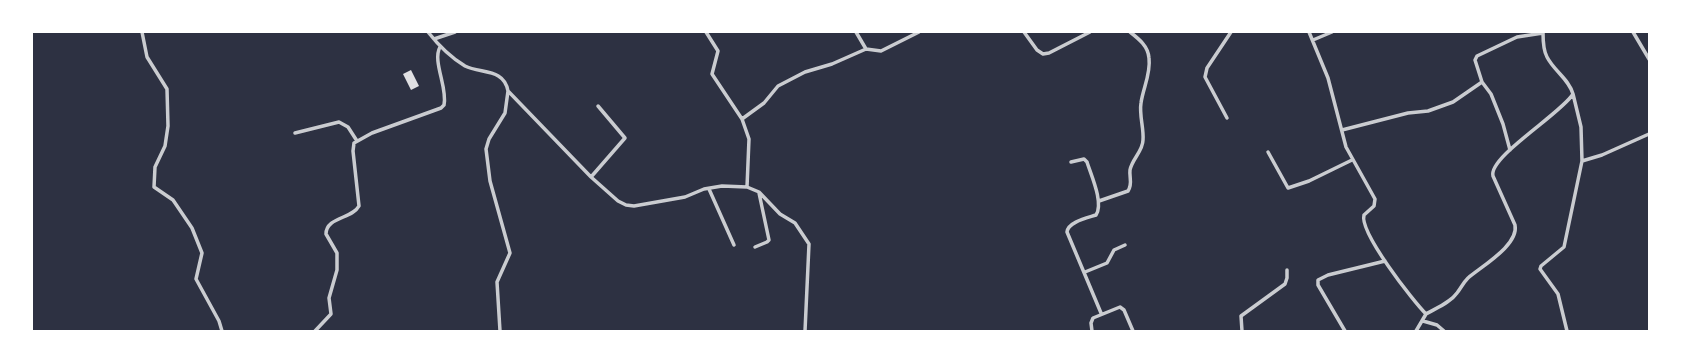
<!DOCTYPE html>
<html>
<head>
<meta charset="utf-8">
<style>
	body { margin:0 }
	#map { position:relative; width:1681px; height:363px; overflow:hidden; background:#2d3142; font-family:Barlow,sans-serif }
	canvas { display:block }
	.frame { position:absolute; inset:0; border:33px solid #fff; pointer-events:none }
</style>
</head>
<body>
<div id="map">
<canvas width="1681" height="363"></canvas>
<div class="frame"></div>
</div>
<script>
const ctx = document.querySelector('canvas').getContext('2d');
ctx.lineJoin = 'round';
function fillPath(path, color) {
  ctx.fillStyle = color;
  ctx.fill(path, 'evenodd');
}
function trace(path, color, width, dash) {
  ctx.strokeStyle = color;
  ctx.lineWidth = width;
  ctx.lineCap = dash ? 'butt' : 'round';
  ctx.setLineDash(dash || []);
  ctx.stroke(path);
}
const building = new Path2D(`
	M411,70L419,86L411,90L403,74Z`);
const minor = new Path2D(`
	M142,32L147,57L167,89L168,126L165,146L155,167L154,187L173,200L192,228L202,253L196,279L219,321L222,331
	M428,32C439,46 450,57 465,66C481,74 504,68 508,91L591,177L618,201L626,205L634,206L685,197L704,189L722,186L747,187L759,192L780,214L795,223L809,244L805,331
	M706,32L718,51L712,74L742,119L749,139L747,187
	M1024,32L1037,50L1043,54L1049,53L1090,32
	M1309,32L1328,78L1346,147L1375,199L1374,206L1364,215C1359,232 1413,301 1426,314L1416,331
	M1633,32L1649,59
	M434,39L455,32
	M1313,40L1332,32
	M866,49L881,51L919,32
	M1482,82L1491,94L1503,124L1510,150
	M1227,118L1205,77L1207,68L1231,32
	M742,119L764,103L778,86L805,72L832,64L866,49L856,32
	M1342,130L1408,113L1428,111L1453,102L1482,82L1475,60L1477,56L1517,37L1543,33
	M295,133L339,122L348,127L357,141
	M1268,152L1288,188L1309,181L1352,160
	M1582,161L1602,155L1649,134
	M1071,162L1084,159L1087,162C1091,175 1104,203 1096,215C1087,218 1068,222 1067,232L1101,313
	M591,177L625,138L598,106
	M709,189L734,245
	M1099,201L1128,191C1133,183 1129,178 1130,170C1132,159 1143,151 1143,140C1144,128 1139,115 1141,103C1143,88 1151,74 1149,58C1148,46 1139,39 1130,32
	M755,247L767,242L769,240L759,193
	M1085,272L1107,263L1114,250L1125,245
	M1426,314C1436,308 1450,303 1457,293C1461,288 1463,283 1468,278C1482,266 1519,245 1515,225L1493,176C1488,157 1562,113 1573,94C1569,79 1554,71 1547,57C1543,50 1543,40 1543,32
	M1423,321L1437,325L1444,331
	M315,331L331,314L329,298L337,270V253L326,234C326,217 352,219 359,206L353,151L354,143L372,133L441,108L444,105C448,88 432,61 440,47
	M500,331L497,282L510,253L490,181L486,149L489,139L505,113L508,91
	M1092,331L1091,323L1093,318L1120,307L1124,310L1133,331
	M1242,331L1241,316L1285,284L1287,278V270
	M1345,331L1318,285V280L1328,275L1385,261
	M1567,331L1558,294L1540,269L1541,266L1564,247L1582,161L1581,127L1573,94`);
fillPath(building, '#e0e0e3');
trace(minor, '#caccd0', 3.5);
</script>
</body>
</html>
